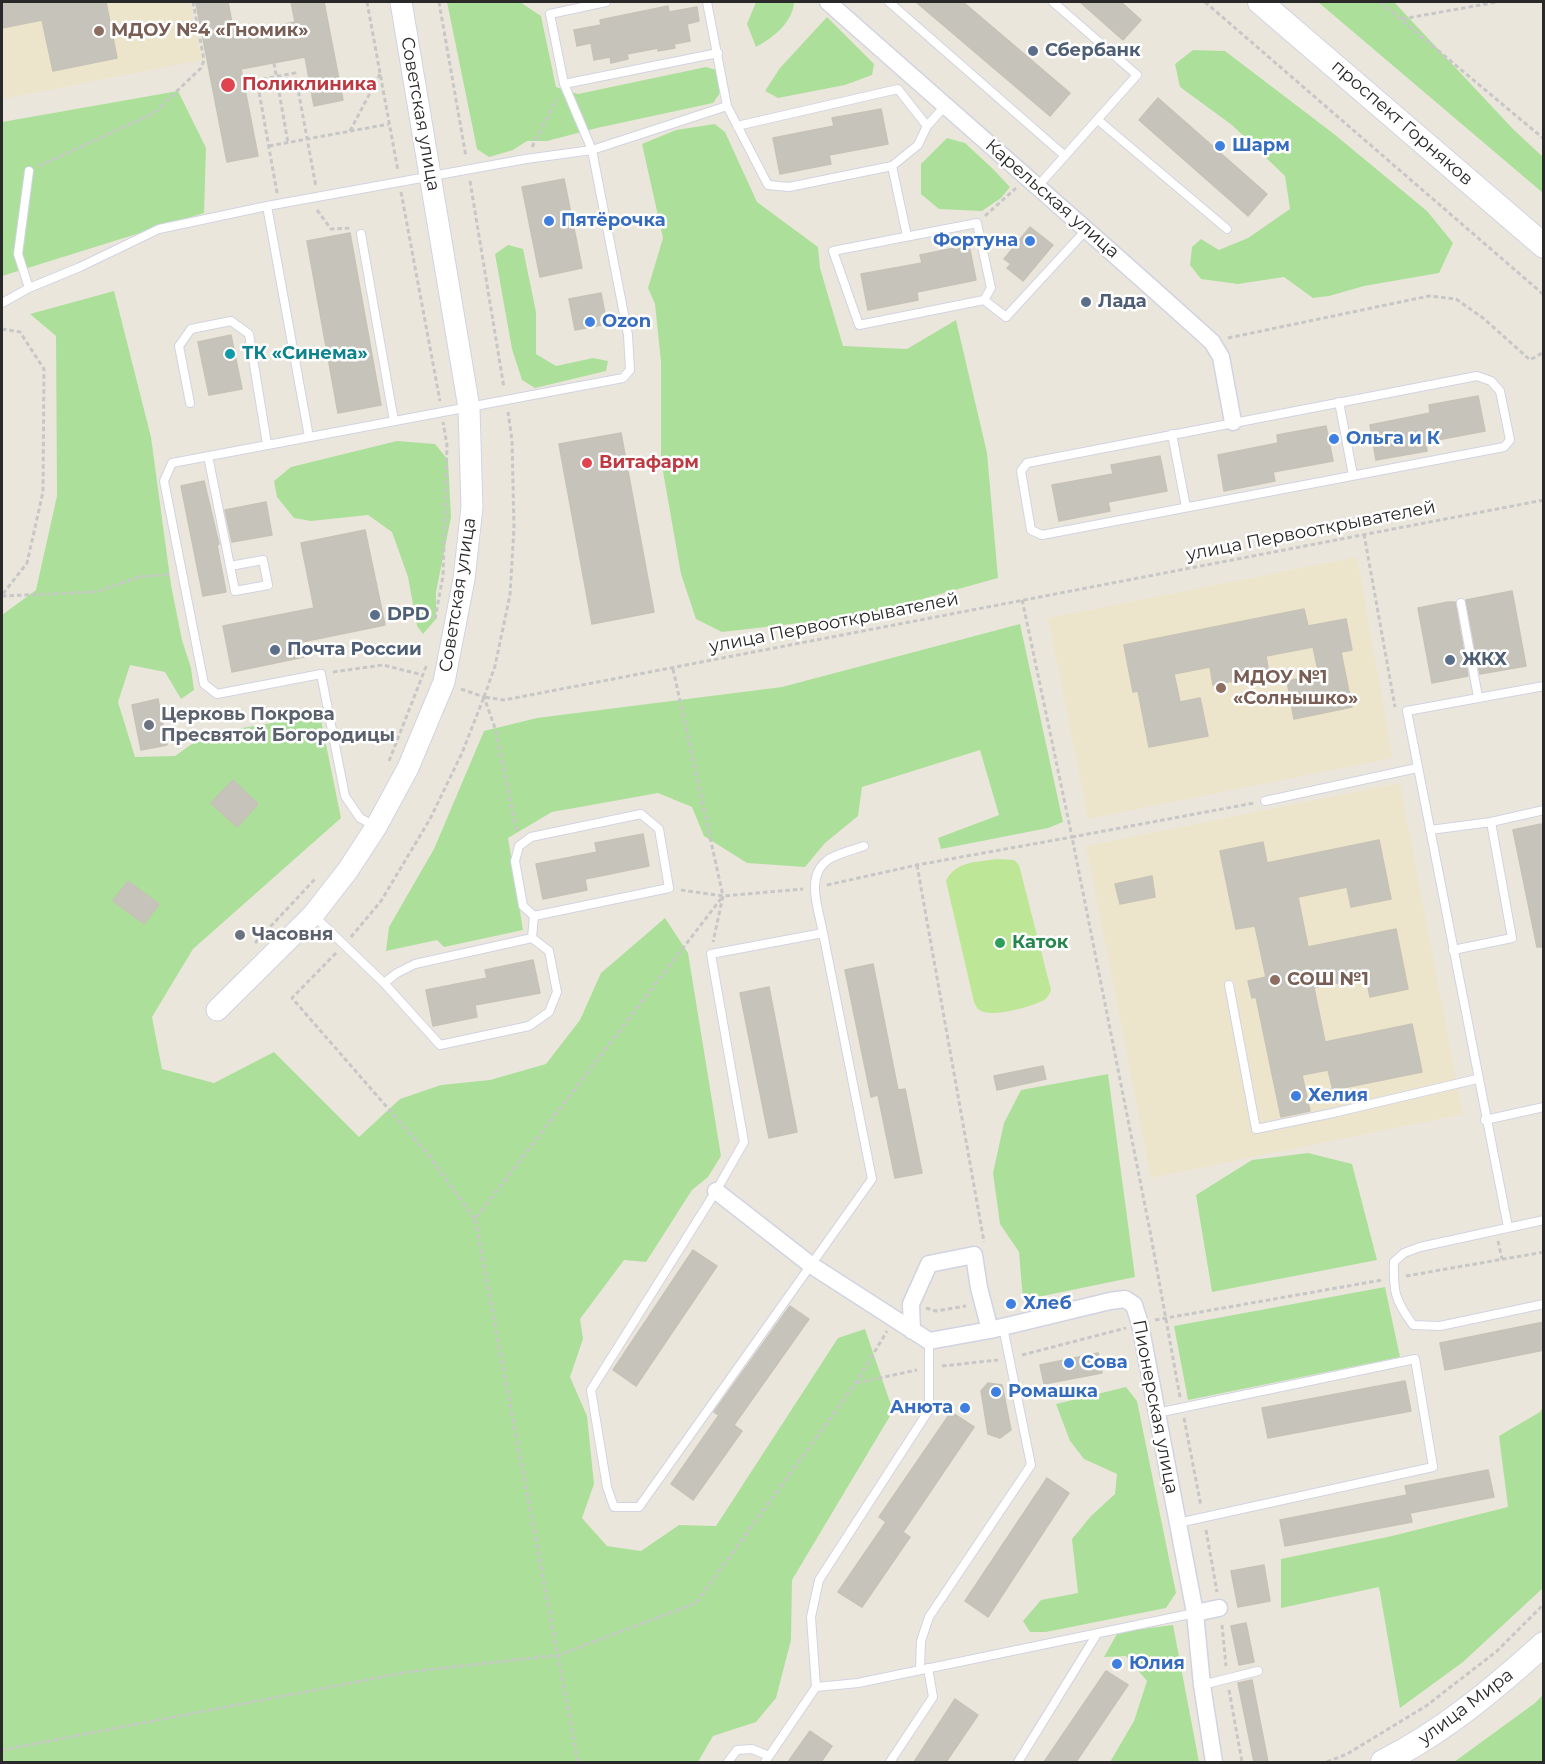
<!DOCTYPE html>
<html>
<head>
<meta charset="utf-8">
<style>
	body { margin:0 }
	#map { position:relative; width:1545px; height:1764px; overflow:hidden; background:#ebe6dc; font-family:Montserrat,sans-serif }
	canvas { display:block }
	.frame { position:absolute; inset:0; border:3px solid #292929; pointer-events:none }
</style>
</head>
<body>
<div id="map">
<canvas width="1545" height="1764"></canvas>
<div class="frame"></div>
</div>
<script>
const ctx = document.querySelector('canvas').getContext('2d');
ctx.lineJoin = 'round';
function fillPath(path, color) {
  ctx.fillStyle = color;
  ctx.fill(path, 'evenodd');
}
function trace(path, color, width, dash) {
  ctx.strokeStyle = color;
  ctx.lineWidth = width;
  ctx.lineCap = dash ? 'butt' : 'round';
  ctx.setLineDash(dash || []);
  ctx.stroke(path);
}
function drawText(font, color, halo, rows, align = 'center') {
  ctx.font = font + ' Montserrat,sans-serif';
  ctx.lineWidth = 5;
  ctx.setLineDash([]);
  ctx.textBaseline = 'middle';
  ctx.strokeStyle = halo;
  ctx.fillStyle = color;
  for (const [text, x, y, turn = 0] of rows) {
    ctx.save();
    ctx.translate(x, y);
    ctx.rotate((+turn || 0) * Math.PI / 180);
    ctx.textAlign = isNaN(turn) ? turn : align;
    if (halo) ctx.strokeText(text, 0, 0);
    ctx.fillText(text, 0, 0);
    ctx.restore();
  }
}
const education = new Path2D(`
	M2,2H190L202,60L2,99Z
	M1357,557L1393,758L1088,819L1048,618Z
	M1400,783L1463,1114L1151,1178L1086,846Z`);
const green = new Path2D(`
	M447,2H520L541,16L556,87L578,94L706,67L716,70L720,93L713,103L597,128L547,141H527L513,150L489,157L477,149Z
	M756,2H794C793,22 773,38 756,47L747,24Z
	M1318,2H1394L1513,129L1543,157V193Z
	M827,17L874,64L872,75L845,85L778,98L765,91L780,68Z
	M1193,50L1225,51L1334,134L1427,211L1453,243L1439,273L1364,286L1329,296L1313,298L1284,277L1238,284L1201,279L1190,265L1192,247L1201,239L1219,250L1248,238L1290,209L1285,176L1232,125L1180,87L1175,64Z
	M178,91L206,148L204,213L2,276V122Z
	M715,124L725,132L757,202L818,247L820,268L843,346L907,349L956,320L987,453L998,578L861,616L722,632L696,619L681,574L661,460V362L655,304L648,288L663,238L642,144L676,130Z
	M947,138L965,143L992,168L1010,187L1001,198L982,211L939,209L921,194V164Z
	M508,245L523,249L536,312V354L556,366L593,358L608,361L606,371L535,388L522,380L512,349L495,254Z
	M114,291L151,437L171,585L182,640L191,668L194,690L181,699L165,672L130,665L118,702L135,757L175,756L206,734L320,715L341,818L193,949L152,1017L162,1069L214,1083L274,1052L359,1137L400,1099L441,1085L490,1080L546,1064L580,1020L601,973L665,918L688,953L721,1156L708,1177L692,1190L646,1262L624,1260L580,1319L583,1339L570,1377L587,1416L594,1484L582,1518L607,1546L641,1551L679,1525L716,1526L838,1338L865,1329L893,1411L792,1580L791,1640L776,1698L756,1722L713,1736L698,1762H2V615L36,590L57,496L56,336L30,314Z
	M397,441L435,444L448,460L451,517L436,592V619L423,634L417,626L408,577L392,532L368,515L311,521L294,518L277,497L274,481L291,467Z
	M1020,624L1063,822L1048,828L941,849L938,838L999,815L980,750L862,787L858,816L825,843L805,867L747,863L704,836L692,807L658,793L552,812L508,838L523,930L444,947L437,940L386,951L389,927L434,849L484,731L537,718L782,687Z
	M1108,1074L1135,1277L1023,1300L1019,1252L1000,1224L993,1173L1004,1123L1021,1090Z
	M1308,1153L1352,1164L1377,1260L1212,1292L1196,1195L1252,1160Z
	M1385,1287L1400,1357L1188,1400L1174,1326Z
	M1126,1387L1137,1401L1176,1593L1166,1608L1046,1632H1030L1023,1621L1041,1600L1078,1593L1072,1539L1091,1516L1115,1494L1117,1474L1084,1459L1070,1441L1056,1404Z
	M1543,1407V1588L1463,1662L1400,1708L1379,1587L1281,1608V1559L1392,1536L1508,1507L1499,1436L1540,1412Z
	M1173,1625L1199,1762H1110L1134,1721L1147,1681L1126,1656L1104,1657L1118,1632Z
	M1543,1695V1762H1454L1535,1703Z`);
const pitch = new Path2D(`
	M997,859L1014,860L1019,865L1051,990C1049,995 1047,999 1042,1001C1030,1007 997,1016 984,1012C978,1011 976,1006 974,1002L946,881C955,861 978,862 997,859Z`);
const building = new Path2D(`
	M2,2H106L117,58L53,71L42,20L2,28Z
	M205,2H228L234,34L295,22L291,2H324L343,100L314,106L305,57L241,69L258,156L227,162L196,3Z
	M916,2H963L1070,93L1050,116Z
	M1080,2H1121L1141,20L1123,40Z
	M668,6L669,12L697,7L699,21L687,24L690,41L674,44L675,48L658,51V48L627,54L628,59L611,63L610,57L594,60L591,43L577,46L574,30L601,25L600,20Z
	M1158,98L1267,194L1248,216L1139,120Z
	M881,109L888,144L829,155L831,164L780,174L773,138L834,126L832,118Z
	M564,179L582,268L540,277L522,187Z
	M1030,227L1053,245L1023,281L1007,268L1011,264L1004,259Z
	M350,233L381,405L338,413L307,241Z
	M969,245L976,280L917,292L918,300L868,310L861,274L922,263L920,255Z
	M601,293L607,324L575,330L569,299Z
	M231,335L242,389L209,395L198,342Z
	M1478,396L1485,431L1426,442L1427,451L1376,460L1370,425L1430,413L1429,405Z
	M1326,426L1333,461L1273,472L1275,481L1224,491L1218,455L1278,443L1277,435Z
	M621,433L654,612L592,624L559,444Z
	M1160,456L1167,491L1108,502L1110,511L1059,521L1052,485L1113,474L1111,465Z
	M204,481L219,544L217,545L226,592L203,596L181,486Z
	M266,502L272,535L232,542L225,510Z
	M365,530L385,625L302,642L304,657L232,672L223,626L314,608L301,543Z
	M1512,591L1526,666L1480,674L1466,600Z
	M1448,602H1455L1468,676L1432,683L1418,608Z
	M1304,609L1308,626L1346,619L1352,650L1341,652L1352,707L1294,719L1287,681L1319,675L1313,647L1266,656L1269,674L1213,685L1210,667L1174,674L1180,702L1200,698L1208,736L1149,747L1138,691L1133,692L1124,645Z
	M158,699L167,745L141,750L132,705Z
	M233,780L258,804L237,827L211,803Z
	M1541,824L1544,838V947H1537L1513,830Z
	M643,834L649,866L585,879L587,890L543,899L536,864L597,852L595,843Z
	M1379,840L1391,899L1351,907L1347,887L1298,897L1308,947L1396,929L1408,989L1370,997L1366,977L1314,988L1325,1042L1412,1024L1422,1072L1333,1090L1328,1070L1302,1075L1310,1111L1281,1117L1256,997L1252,998L1248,981L1266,977L1255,926L1236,929L1220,851L1263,842L1267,863Z
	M1152,876L1155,897L1120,904L1115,884Z
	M128,881L159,904L144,924L113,901Z
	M533,960L540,993L475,1005L477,1017L433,1026L426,990L487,978L485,970Z
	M873,964L898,1090L905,1089L922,1173L895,1178L878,1095L871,1097L845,970Z
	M769,987L797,1132L769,1138L740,993Z
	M1043,1066L1046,1079L997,1090L994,1076Z
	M693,1250L717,1266L636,1386L613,1370Z
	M790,1306L809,1319L734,1425L742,1431L693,1500L671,1484L719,1415L714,1412Z
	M1544,1322V1350L1445,1370L1440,1343Z
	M1098,1353L1102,1373L1044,1384L1040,1365Z
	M1405,1381L1411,1411L1268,1438L1262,1408Z
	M988,1383L1002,1385L1011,1430L1000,1438L988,1434L981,1391Z
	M951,1412L974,1427L903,1532L910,1537L862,1607L838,1592L886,1522L879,1517Z
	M1488,1470L1494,1497L1410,1513L1412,1522L1285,1546L1280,1520L1407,1495L1405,1486Z
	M1047,1478L1069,1493L988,1617L965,1601Z
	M1264,1565L1270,1601L1238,1607L1231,1571Z
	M1246,1623L1254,1662L1239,1665L1231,1626Z
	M1106,1671L1128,1685L1076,1762H1044Z
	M1252,1680L1268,1762H1254L1238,1683Z
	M955,1699L978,1715L946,1762H914Z
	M810,1731L832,1746L821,1762H788Z`);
const path = new Path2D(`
	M367,2L398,171
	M439,2L466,157
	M1205,2L1544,295
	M1380,2L1544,139
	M1402,19L1497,2
	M274,63L288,143
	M350,131L380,74
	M269,146L389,124
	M532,147L557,99
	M39,166L154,113L201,68L204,60L193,2
	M470,181L504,388
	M401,192L440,401
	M277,193L257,80L295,73L316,187
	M317,210L331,229L352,228
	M985,216L1016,188
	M2,329L20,332L44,369L43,492L27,563L2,595
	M1228,338L1429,296L1456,299L1483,318L1530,360L1544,352
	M1364,534L1395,707
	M2,596L96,592L139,577L171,574
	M435,619L443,576L447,445L443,422
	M673,669L723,896L713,942
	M333,672L383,665L423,675
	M461,689L484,697L496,731L517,833
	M484,697L495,666L510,595L514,528L512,440L508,412
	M389,761L427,664
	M917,865L984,1242
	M827,885L917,865L1072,837L1022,599
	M681,890L723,896L803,889
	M351,937L381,901L430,819L462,753L484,697L504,700L1544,500
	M255,943L316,878
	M336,953L292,998L426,1152L475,1219
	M1498,1241L1502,1259
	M1406,1276L1544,1252
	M926,1308L936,1311L966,1306
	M1155,1320L1382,1280
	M1022,1355L1126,1328
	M942,1366L998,1360
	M856,1383L917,1370
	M1180,1397L1150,1231L1072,837L1254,803
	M1184,1418L1201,1506
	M1206,1530L1217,1592
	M1222,1625L1226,1666
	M1229,1690L1242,1762
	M2,1750L408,1672L559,1655L696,1603L856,1383L887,1331
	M578,1762L475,1219L723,896
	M1327,1762L1347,1754L1426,1706L1497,1651L1544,1604`);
const service = new Path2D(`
	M707,2L727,106L768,185L789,187L892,166
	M889,2L1065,156
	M564,84L718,53
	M1098,120L1227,229
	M737,126L898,89L927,126
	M1038,186L1137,75L1053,2
	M267,206L309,437
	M977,223L991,288L984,300L859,325L833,251Z
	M361,234L394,421
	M907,236L892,166L918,145L927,126L945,106
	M29,288L18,254L29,171
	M984,300L1006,317L1087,229
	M2,303L29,288L80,267L159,229L267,206L526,159L592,150L727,106
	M1477,376L1491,381L1500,391L1510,440L1504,447L1042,535L1031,530L1021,471L1027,463Z
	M1339,402L1353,475
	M190,403L179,346L191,329L231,321L249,334L267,444
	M1172,434L1186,507
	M208,456L235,591L268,585L263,560L230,566
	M1461,603L1478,697
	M1265,801L1417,768
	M641,814L659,829L669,888L534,916L523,906L515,861L519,846L531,837Z
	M375,826L360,818L345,796L321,674L217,694L204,684L164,481L172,463L623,378L630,370L628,335L592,150L564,84L550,14L606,2
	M1430,830L1491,822L1544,810
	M314,916L384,983L440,1045L529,1026L549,1012L557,992L549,951L532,938
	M823,933L872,1179L639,1507H614L607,1487L591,1390L716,1191L744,1142L711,954Z
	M823,933C819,909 804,876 829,859C839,853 853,850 864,846
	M1453,950L1512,938L1491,822
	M384,983L397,973L415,964L532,938L534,916
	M1229,985L1256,1129L1333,1113L1477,1079
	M1485,1120L1544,1107
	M1544,1220L1420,1247L1404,1253L1394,1262C1393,1292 1395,1300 1413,1325L1440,1326L1544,1304
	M1508,1227L1407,711L1544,686
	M1157,1413L1415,1359L1433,1467L1178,1523
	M920,1669L921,1641L929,1617L1031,1465L1003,1327
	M1202,1685L1258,1671
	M816,1687L858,1683L1195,1613
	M728,1762L737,1750L752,1749L769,1756
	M765,1762L816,1687L811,1617L819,1580L929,1410V1341
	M890,1762L933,1697L928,1668
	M1018,1762L1097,1634`);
const minor = new Path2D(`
	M828,2C955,115 1085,227 1212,342L1221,357L1233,422
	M716,1191L811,1265L929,1341L990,1330L1110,1301L1125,1299L1134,1305L1140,1324L1195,1613L1202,1685L1214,1762
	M912,1331L911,1304L929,1264L974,1255L979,1288L990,1330
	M1195,1613L1219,1608`);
const tertiary = new Path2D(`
	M217,1010L313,915L348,870L376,827L408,768L444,682L464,579L472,507L469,408L401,2`);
const secondary = new Path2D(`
	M1260,2L1544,246
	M1383,1762C1443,1732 1494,1689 1544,1644`);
const markers = [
	[99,31,6,"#8d6e63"],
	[1033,51,6,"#5c6f8a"],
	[228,85,8,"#e0444e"],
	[1220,146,6,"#3f7fe0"],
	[549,221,6,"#3f7fe0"],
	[1030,241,6,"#3f7fe0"],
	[1086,302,6,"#5c6f8a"],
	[590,322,6,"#3f7fe0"],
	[230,354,6,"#0f9aa8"],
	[1334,439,6,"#3f7fe0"],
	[587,463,6,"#e0444e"],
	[375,615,6,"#5c6f8a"],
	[275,650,6,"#5c6f8a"],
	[1450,660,6,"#5c6f8a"],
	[1221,688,6,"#8d6e63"],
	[149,725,6,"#6b7280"],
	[240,935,6,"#6b7280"],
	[1000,943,6,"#2e9e5b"],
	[1275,980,6,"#8d6e63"],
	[1296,1096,6,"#3f7fe0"],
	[1011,1304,6,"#3f7fe0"],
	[1069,1363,6,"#3f7fe0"],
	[996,1392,6,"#3f7fe0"],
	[965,1408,6,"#3f7fe0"],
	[1117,1664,6,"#3f7fe0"]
];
const educationNames = [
	["МДОУ №4 «Гномик»",111,31],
	["МДОУ №1",1233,678],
	["«Солнышко»",1233,699],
	["СОШ №1",1287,980]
];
const serviceNames = [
	["Сбербанк",1045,51],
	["Лада",1098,302],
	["DPD",387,615],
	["Почта России",287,650],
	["ЖКХ",1462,660]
];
const healthNames = [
	["Поликлиника",242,85],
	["Витафарм",599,463]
];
const streetNames = [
	["Советская улица",420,114,80],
	["проспект Горняков",1402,123,41],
	["Карельская улица",1052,199,41],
	["улица Первооткрывателей",1311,531,-11],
	["Советская улица",458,595,-81],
	["улица Первооткрывателей",834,623,-11],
	["Пионерская улица",1155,1407,79],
	["улица Мира",1466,1707,-37]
];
const shopNames = [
	["Шарм",1232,146],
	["Пятёрочка",561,221],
	["Фортуна",1018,241,"right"],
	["Ozon",602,322],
	["Ольга и К",1346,439],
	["Хелия",1308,1096],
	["Хлеб",1023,1304],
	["Сова",1081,1363],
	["Ромашка",1008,1392],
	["Анюта",953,1408,"right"],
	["Юлия",1129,1664]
];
const cultureNames = [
	["ТК «Синема»",242,354]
];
const worshipNames = [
	["Церковь Покрова",161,715],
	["Пресвятой Богородицы",161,736],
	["Часовня",252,935]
];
const leisureNames = [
	["Каток",1012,943]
];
fillPath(education, '#ece5cc');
fillPath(green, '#ace09a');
fillPath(pitch, '#bde796');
fillPath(building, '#c6c3bb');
trace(building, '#c6c2b6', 1.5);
trace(service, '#d1d3e2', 10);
trace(minor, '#d1d3e2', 19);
trace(tertiary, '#d1d3e2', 23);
trace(secondary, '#d1d3e2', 26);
trace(path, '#c7c7c7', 3, [4.5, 3]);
trace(service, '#fff', 8);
trace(minor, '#fff', 16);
trace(tertiary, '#fff', 21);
trace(secondary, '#fff', 24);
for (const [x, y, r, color] of markers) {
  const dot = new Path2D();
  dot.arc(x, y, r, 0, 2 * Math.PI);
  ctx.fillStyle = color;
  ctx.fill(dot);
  trace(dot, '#fff', 2);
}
drawText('bold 18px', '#785e54', '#fff', educationNames, 'left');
drawText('bold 18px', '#4e5e75', '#fff', serviceNames, 'left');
drawText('bold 18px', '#be3a42', '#fff', healthNames, 'left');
drawText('18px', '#292929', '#fff', streetNames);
drawText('bold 18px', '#366cbe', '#fff', shopNames, 'left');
drawText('bold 18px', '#0d838f', '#fff', cultureNames, 'left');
drawText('bold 18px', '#5b616d', '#fff', worshipNames, 'left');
drawText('bold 18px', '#27864d', '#fff', leisureNames, 'left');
</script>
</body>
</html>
